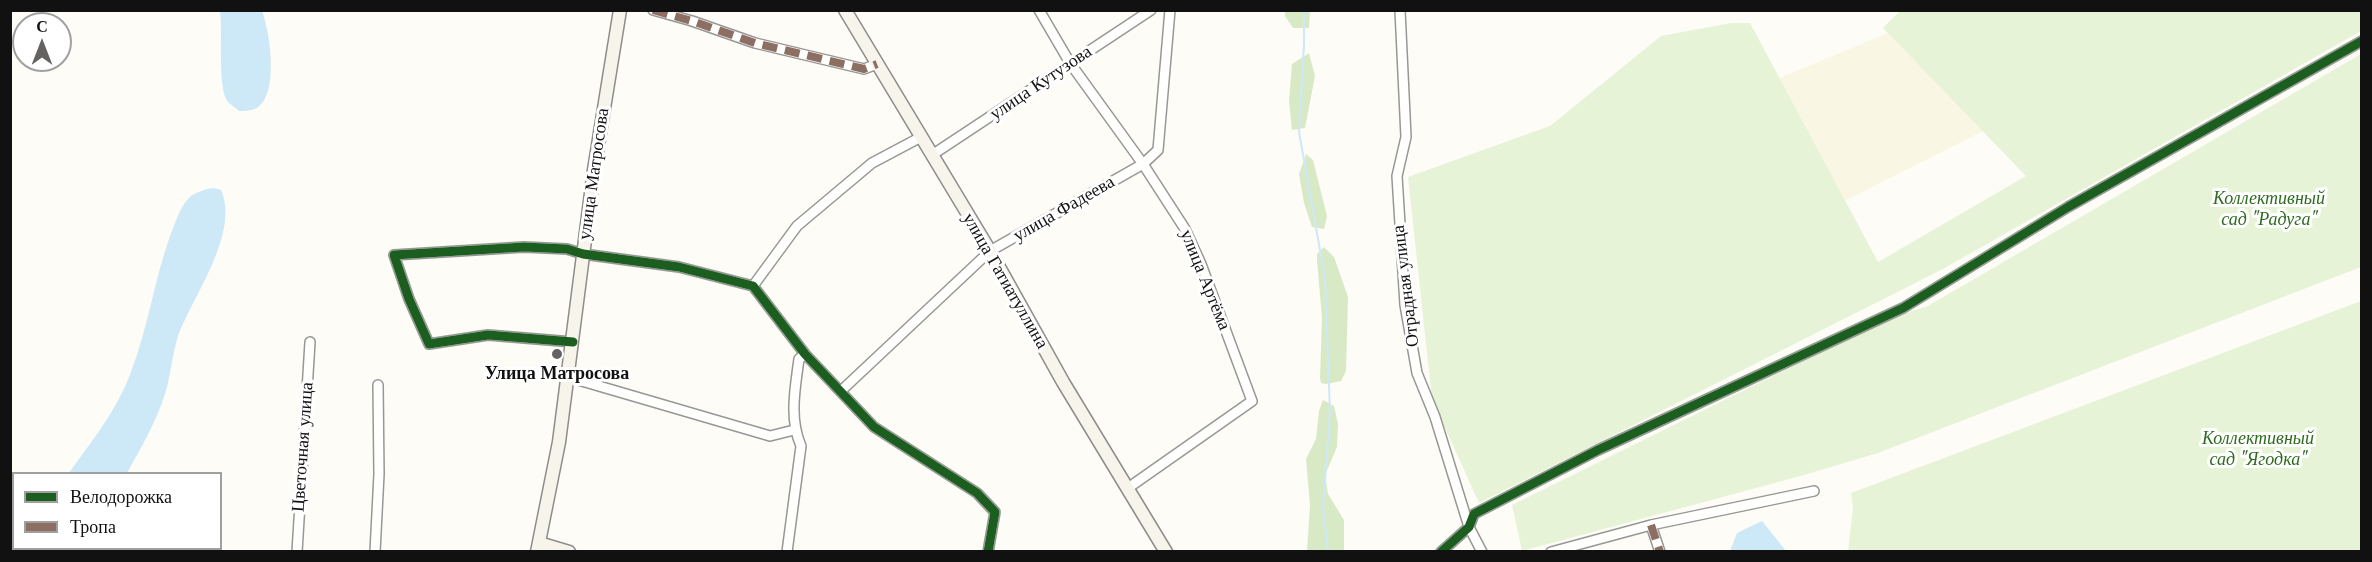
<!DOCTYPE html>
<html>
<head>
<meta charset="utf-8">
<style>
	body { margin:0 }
	#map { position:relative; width:2372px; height:562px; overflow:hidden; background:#fdfcf7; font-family:"Libre Baskerville",serif }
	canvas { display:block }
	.frame { position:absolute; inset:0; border:12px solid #111; pointer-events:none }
	.legend { position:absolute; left:12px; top:472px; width:210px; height:78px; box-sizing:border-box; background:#fff; border:2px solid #a0a0a0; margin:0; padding:8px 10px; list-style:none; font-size:18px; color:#111 }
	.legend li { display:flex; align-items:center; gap:12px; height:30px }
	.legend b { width:30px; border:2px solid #a0a0a0 }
	.north { position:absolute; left:12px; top:12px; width:60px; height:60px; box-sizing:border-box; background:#fff; border:2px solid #a0a0a0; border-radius:50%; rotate:0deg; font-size:16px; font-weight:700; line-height:24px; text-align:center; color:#111 }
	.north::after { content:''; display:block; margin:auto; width:21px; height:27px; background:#646362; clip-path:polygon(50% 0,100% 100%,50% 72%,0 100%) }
</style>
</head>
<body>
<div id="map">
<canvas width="2372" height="562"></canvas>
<div class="frame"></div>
<ul class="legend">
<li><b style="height:8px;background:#1b5e20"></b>Велодорожка</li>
<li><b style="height:8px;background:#8d6e63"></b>Тропа</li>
</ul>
<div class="north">С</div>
</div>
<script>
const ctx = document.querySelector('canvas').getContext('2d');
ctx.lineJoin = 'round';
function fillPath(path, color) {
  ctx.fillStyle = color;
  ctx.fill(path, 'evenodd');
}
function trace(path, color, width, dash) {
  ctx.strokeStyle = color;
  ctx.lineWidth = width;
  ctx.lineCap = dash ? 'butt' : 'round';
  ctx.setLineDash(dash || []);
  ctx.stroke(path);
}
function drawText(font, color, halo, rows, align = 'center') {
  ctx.font = font + ' "Libre Baskerville",serif';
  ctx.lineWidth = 6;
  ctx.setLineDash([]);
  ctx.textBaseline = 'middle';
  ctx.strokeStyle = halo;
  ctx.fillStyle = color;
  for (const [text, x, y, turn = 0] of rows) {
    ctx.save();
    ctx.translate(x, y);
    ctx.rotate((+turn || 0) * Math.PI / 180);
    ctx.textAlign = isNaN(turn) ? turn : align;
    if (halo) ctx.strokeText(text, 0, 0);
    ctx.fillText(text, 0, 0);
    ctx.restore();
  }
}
const farmland = new Path2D(`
	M1888,33L1983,131L1845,201L1779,78Z`);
const green = new Path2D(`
	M1900,11H2361V31L1943,269L1479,503L1432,399L1408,177L1550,126L1661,36L1731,23H1750L1878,262L2026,176L1883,28Z
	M2361,54V267L1878,453L1797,477L1522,551L1512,505L1896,315L1926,307Z
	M2361,301V551H1848L1853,508L1851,493Z`);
const forest = new Path2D(`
	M1285,11H1310L1309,28H1293L1285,16Z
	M1309,53L1315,76L1305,128L1292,130L1289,101L1292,64Z
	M1306,154L1313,160L1327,216L1324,229L1312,227L1304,203L1299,174Z
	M1324,247L1334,257L1348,297L1346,371L1341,381L1326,384L1321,383L1320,378L1322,318L1317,261V254Z
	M1323,400L1334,406L1338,424L1337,447L1325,475L1328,494L1344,520V551H1307L1310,505L1306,459L1316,439L1319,411Z`);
const water = new Path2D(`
	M220,11H262C270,32 279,92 258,107C253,111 245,111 239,111C236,108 231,105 228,102C217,88 223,31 220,11Z
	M213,188L221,190C240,233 193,296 178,336C172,355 171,375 165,394C156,422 141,448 127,473H69C92,441 117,410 131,372C148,328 154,281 170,236C175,224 179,209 188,199C195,192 203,190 213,188Z
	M1762,521L1786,551H1730L1737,533Z
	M13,541L14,548L79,549L76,552L11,551V545Z`);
const stream = new Path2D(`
	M1304,10V44L1299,132L1325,278L1330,412L1323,509L1328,552`);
const street = new Path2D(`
	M653,10L692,21L755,43L864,69L877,64
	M1039,10L1070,63L1143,164L1185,229L1201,264L1252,401L1128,488
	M1400,10L1406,137L1397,176L1405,305L1417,373L1435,417L1469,527L1482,552
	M932,155L1151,10
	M753,286L797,226L872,163L921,137
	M573,342L488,335L429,344L409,299L394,255L524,247L567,249L583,254L679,267L753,286L805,354L874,427L977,493L995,512L988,552
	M568,377L770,436L794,430
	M842,390L990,251L1143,164L1158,150L1170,10
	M1651,525L1660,552
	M297,552L310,342
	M375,552L379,474L378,385
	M787,552L801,446C789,418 795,389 799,359L805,354
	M1441,552L1469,527L1474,514L1598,450L1903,308L2068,207L2362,41
	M1551,552L1651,525L1814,491`);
const secondary = new Path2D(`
	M845,10L990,251L1063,382L1166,552
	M539,543L569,552
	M537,552L559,442L594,170L620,10`);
const quiet = new Path2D(`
	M653,10L692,21L755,43L864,69L877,64
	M1651,525L1660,552`);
const cycleway = new Path2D(`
	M573,342L488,335L429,344L409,299L394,255L524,247L567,249L583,254L679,267L753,286L805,354L874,427L977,493L995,512L988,552
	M1441,552L1469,527L1474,514L1598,450L1903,308L2068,207L2362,41`);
const markers = [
	[557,354,6,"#646362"]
];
const streetNames = [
	["улица Кутузова",1041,83,-34],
	["улица Матросова",594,174,-82],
	["улица Фадеева",1064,209,-30],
	["улица Артёма",1205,280,68],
	["улица Гатиатуллина",1005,281,60],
	["Отрадная улица",1406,286,-97],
	["Цветочная улица",303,447,-86]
];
const parkNames = [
	["Коллективный",2269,199],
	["сад \"Радуга\"",2269,220],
	["Коллективный",2258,439],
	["сад \"Ягодка\"",2258,460]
];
const poiNames = [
	["Улица Матросова",557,374]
];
fillPath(farmland, '#f9f7e4');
fillPath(green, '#e7f3d7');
fillPath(forest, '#d8eac5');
fillPath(water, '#cde8f7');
trace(stream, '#cde8f7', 2);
trace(street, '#979795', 12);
trace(secondary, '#8e8d8b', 15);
trace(street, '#fffffe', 9);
trace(secondary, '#f6f4eb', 12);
trace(quiet, '#8d6e63', 8, [15, 8]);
trace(cycleway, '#1b5e20', 9);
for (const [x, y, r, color] of markers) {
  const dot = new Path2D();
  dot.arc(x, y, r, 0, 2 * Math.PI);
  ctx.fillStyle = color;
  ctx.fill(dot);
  trace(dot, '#fff', 2);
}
drawText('18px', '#111', '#fff', streetNames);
drawText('italic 18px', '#2f6b1f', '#fff', parkNames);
drawText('bold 18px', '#111', '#fff', poiNames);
</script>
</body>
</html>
